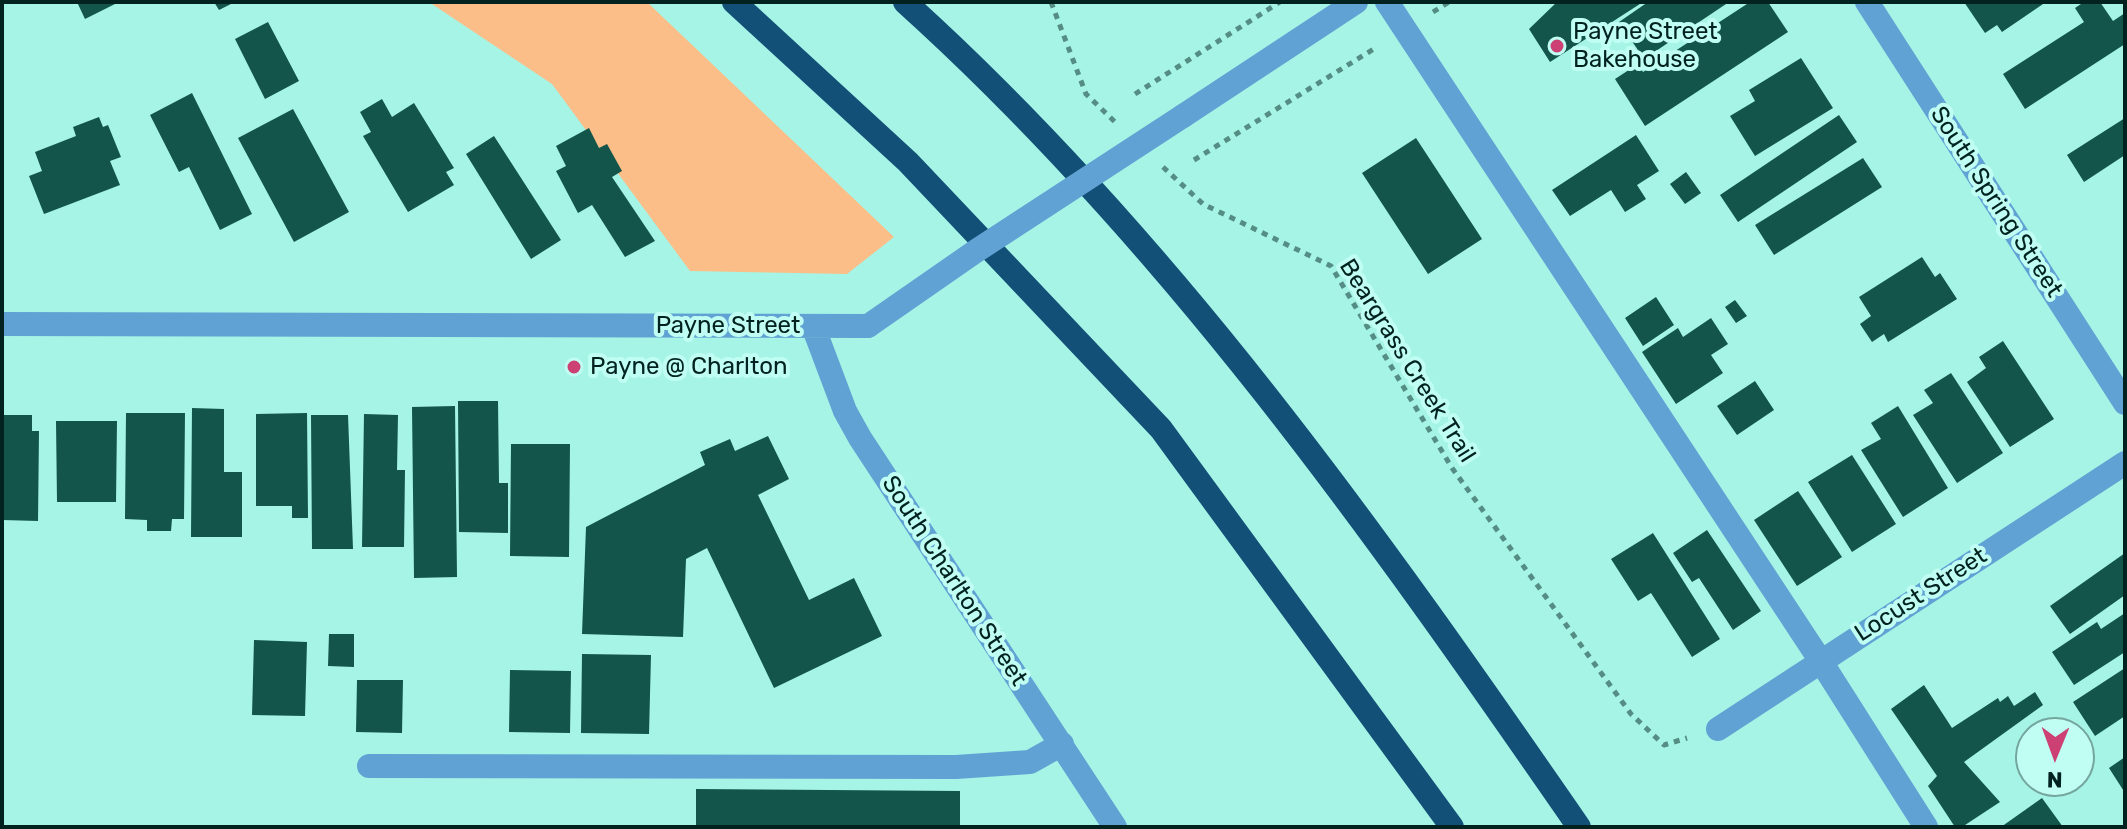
<!DOCTYPE html>
<html>
<head>
<meta charset="utf-8">
<style>
	body { margin:0 }
	#map { position:relative; width:2127px; height:829px; overflow:hidden; background:#a5f4e6; font-family:Rubik,sans-serif }
	canvas { display:block }
	.frame { position:absolute; inset:0; border:4px solid #01221e; pointer-events:none }
	.north { position:absolute; left:2015px; top:717px; width:80px; height:80px; box-sizing:border-box; background:#c0fef3; border:2px solid #74a69e; border-radius:50%; rotate:181deg; font-size:22px; font-weight:700; line-height:32px; text-align:center; color:#01221e }
	.north::after { content:''; display:block; margin:auto; width:28px; height:36px; background:#cc4073; clip-path:polygon(50% 0,100% 100%,50% 72%,0 100%) }
</style>
</head>
<body>
<div id="map">
<canvas width="2127" height="829"></canvas>
<div class="frame"></div>
<div class="north">N</div>
</div>
<script>
const ctx = document.querySelector('canvas').getContext('2d');
ctx.lineJoin = 'round';
function fillPath(path, color) {
  ctx.fillStyle = color;
  ctx.fill(path, 'evenodd');
}
function trace(path, color, width, dash) {
  ctx.strokeStyle = color;
  ctx.lineWidth = width;
  ctx.lineCap = dash ? 'butt' : 'round';
  ctx.setLineDash(dash || []);
  ctx.stroke(path);
}
function drawText(font, color, halo, rows, align = 'center') {
  ctx.font = font + ' Rubik,sans-serif';
  ctx.lineWidth = 8;
  ctx.setLineDash([]);
  ctx.textBaseline = 'middle';
  ctx.strokeStyle = halo;
  ctx.fillStyle = color;
  for (const [text, x, y, turn = 0] of rows) {
    ctx.save();
    ctx.translate(x, y);
    ctx.rotate((+turn || 0) * Math.PI / 180);
    ctx.textAlign = isNaN(turn) ? turn : align;
    if (halo) ctx.strokeText(text, 0, 0);
    ctx.fillText(text, 0, 0);
    ctx.restore();
  }
}
const green = new Path2D(`
	M429,2H647L894,237L847,274L690,271L552,84Z`);
const building = new Path2D(`
	M77,2H119L85,19Z
	M214,2H235L219,10Z
	M1557,2H1643L1550,62L1529,29Z
	M1648,2H1729L1644,59L1619,22Z
	M1750,2H1768L1788,32L1645,126L1615,79L1638,64L1643,72Z
	M1964,2H2046L2002,32L1997,25L1985,33Z
	M2084,2H2100L2113,21L2125,13V44L2025,109L2003,74L2084,22L2075,8Z
	M268,22L299,81L265,99L235,39Z
	M1801,58L1833,108L1755,156L1730,116L1755,101L1749,90Z
	M192,93L252,214L220,230L189,167L179,172L150,115Z
	M382,99L392,117L414,103L454,168L446,172L454,185L408,212L363,136L371,132L360,112Z
	M293,109L349,212L294,242L238,138Z
	M1839,115L1857,142L1738,222L1720,195Z
	M99,117L103,127L108,125L121,157L110,161L120,185L44,214L29,176L42,171L35,152L76,136L73,127Z
	M2125,118V155L2084,182L2067,155Z
	M589,128L599,148L607,144L622,171L612,177L655,241L625,257L592,205L578,213L556,171L566,166L556,146Z
	M1636,135L1659,171L1637,185L1646,199L1625,212L1611,190L1570,216L1552,190Z
	M494,136L561,240L531,259L466,154Z
	M1416,138L1482,239L1428,274L1362,173Z
	M1863,158L1882,187L1774,255L1755,225Z
	M1686,172L1701,193L1685,204L1670,184Z
	M1922,257L1935,277L1940,273L1957,299L1888,342L1884,334L1872,342L1860,324L1871,316L1859,297Z
	M1656,297L1674,325L1643,346L1625,318Z
	M1735,300L1747,316L1736,323L1725,307Z
	M1711,318L1728,344L1711,355L1723,373L1676,404L1642,352L1678,328L1683,337Z
	M2003,341L2054,419L2010,447L1967,382L1986,368L1979,357Z
	M1951,373L2003,453L1957,483L1913,415L1933,403L1924,390Z
	M1755,381L1774,410L1737,435L1717,406Z
	M458,401H498L499,483H508V533L459,532Z
	M455,406L457,577L414,578L412,407Z
	M1898,406L1948,488L1903,517L1861,450L1881,439L1871,423Z
	M192,408L224,409V472H242V537H191Z
	M126,413H185L184,519H172L171,531H147V520L125,519Z
	M307,413L308,518H292V506H256V414Z
	M364,414L398,415L397,470H405L404,547H362Z
	M2,415H32V431H39L38,521L2,520Z
	M311,415H348L353,549H312Z
	M56,421H117L116,502H57Z
	M768,436L789,479L758,495L809,600L854,578L882,636L774,688L707,548L686,559L683,637L582,634L586,527L705,465L700,452L730,439L735,451Z
	M511,444H570L569,557L510,556Z
	M1852,455L1896,524L1852,552L1808,482Z
	M1798,491L1842,557L1797,586L1754,520Z
	M1707,530L1761,611L1733,630L1699,578L1692,582L1673,553Z
	M1653,533L1720,639L1692,657L1651,593L1638,601L1611,559Z
	M2125,553V595L2070,634L2050,606Z
	M2125,613V652L2074,685L2052,652L2097,622L2101,629Z
	M329,634H354V667L328,666Z
	M254,640L307,642L305,716L252,715Z
	M582,654L651,655L649,734L581,733Z
	M2125,668V716L2095,736L2073,702Z
	M510,670L571,671L570,733L509,732Z
	M357,680H403L402,733L356,732Z
	M1924,685L1952,728L1998,698L2000,702L2008,696L2014,706L2035,692L2043,705L1964,762L2000,802L1962,827H1955L1928,786L1937,776L1891,709Z
	M2125,757V793L2109,768Z
	M696,789L960,791V827H696Z
	M2042,798L2063,827H2001Z`);
const path = new Path2D(`
	M1051,2L1086,94L1115,122
	M1433,12L1449,2
	M1135,94L1280,2
	M1194,160L1377,47
	M1163,167L1203,204L1331,266L1452,468L1631,714L1664,745L1687,738`);
const minor = new Path2D(`
	M1387,2L1820,660L1926,827
	M1867,2L2125,403
	M1183,116L1356,2
	M2,324L868,326
	M813,326L845,411L860,438L1115,827
	M1718,729L2125,463
	M369,766L956,767L1030,762L1062,744`);
const highway = new Path2D(`
	M734,2L908,162L1161,429L1452,827
	M905,2C1170,241 1377,535 1579,827`);
const minorBridge = new Path2D(`
	M868,326L976,251L1183,116`);
const markers = [
	[1557,46,8,"#cc4073"],
	[574,367,8,"#cc4073"]
];
const poiNames = [
	["Payne Street",1573,32],
	["Bakehouse",1573,60],
	["Payne @ Charlton",590,367]
];
const streetNames = [
	["South Spring Street",1996,202,57],
	["Payne Street",728,326],
	["Beargrass Creek Trail",1407,361,58],
	["South Charlton Street",954,581,57],
	["Locust Street",1921,595,-33]
];
fillPath(green, '#fcbe88');
fillPath(building, '#13544b');
trace(path, '#558d84', 5, [6, 6]);
trace(minor, '#60a2d3', 24);
trace(highway, '#135077', 24);
trace(minorBridge, '#60a2d3', 24);
for (const [x, y, r, color] of markers) {
  const dot = new Path2D();
  dot.arc(x, y, r, 0, 2 * Math.PI);
  ctx.fillStyle = color;
  ctx.fill(dot);
  trace(dot, '#c0fef3', 3);
}
drawText('24px', '#01221e', '#c0fef3', poiNames, 'left');
drawText('24px', '#01221e', '#c0fef3', streetNames);
</script>
</body>
</html>
